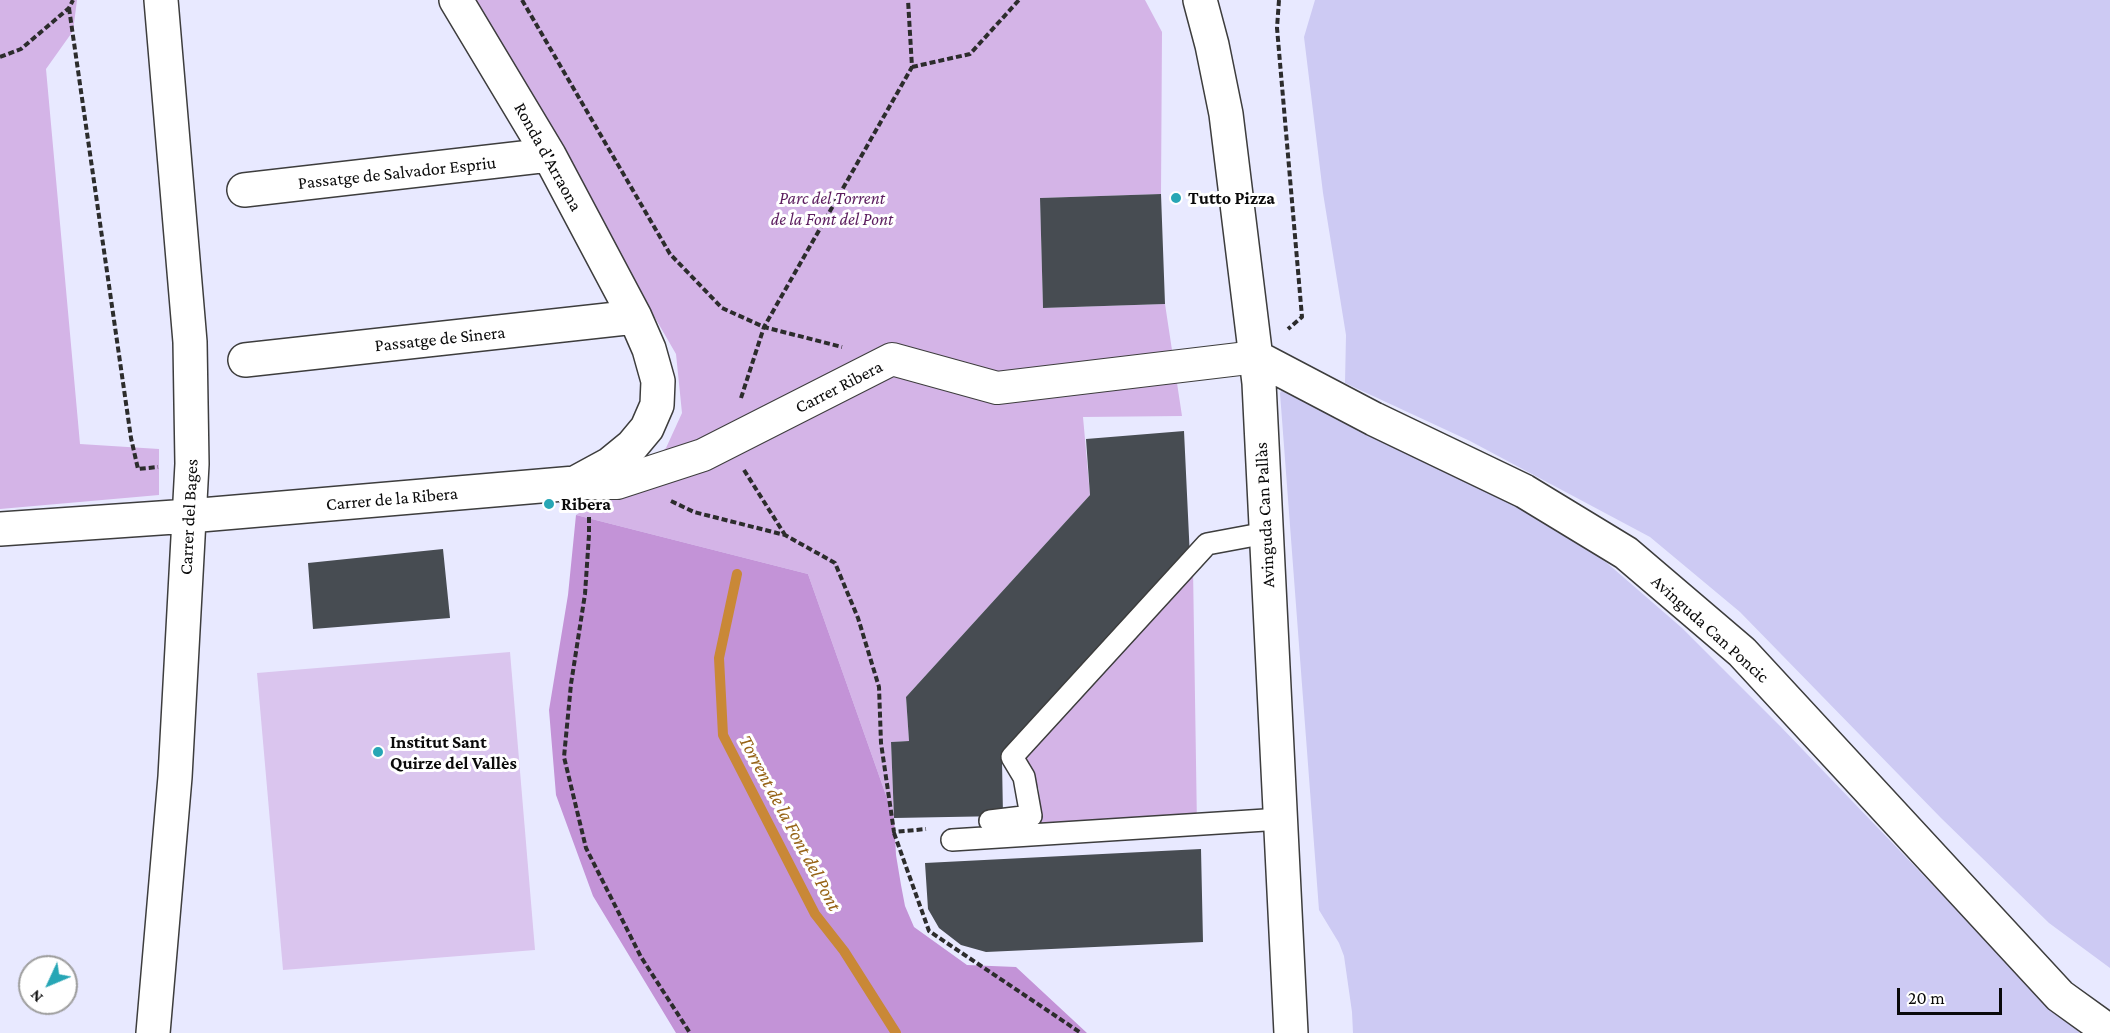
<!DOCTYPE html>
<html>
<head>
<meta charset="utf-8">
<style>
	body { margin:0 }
	#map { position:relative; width:2110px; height:1033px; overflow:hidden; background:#e8e9ff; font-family:"Crimson Pro",serif }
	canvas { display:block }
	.north { position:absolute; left:18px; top:955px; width:60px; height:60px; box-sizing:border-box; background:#fff; border:2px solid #9d9d9d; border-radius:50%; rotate:226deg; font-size:16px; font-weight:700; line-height:24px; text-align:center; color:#0a0a0a }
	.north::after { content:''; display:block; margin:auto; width:21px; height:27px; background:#27a6b5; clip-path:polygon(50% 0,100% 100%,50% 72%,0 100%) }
	.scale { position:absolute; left:1897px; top:988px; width:105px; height:27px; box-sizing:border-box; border:3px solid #0a0a0a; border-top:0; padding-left:8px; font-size:18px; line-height:21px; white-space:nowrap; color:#0a0a0a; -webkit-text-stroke:4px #fff; paint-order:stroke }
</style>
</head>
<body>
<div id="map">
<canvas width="2110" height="1033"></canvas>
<div class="north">N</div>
<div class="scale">20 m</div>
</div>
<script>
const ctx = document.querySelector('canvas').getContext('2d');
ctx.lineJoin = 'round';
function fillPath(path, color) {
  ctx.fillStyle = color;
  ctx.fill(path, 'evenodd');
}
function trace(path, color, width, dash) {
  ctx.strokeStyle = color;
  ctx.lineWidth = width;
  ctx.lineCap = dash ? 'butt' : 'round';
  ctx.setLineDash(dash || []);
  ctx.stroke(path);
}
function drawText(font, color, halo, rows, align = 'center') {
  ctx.font = font + ' "Crimson Pro",serif';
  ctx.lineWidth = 6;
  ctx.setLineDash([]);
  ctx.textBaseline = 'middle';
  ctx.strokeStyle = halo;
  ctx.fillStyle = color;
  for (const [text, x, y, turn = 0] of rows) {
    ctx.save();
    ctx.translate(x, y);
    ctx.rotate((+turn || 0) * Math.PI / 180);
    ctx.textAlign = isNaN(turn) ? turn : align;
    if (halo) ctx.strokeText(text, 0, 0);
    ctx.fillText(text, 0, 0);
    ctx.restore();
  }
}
const farmland = new Path2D(`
	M1315,0H2110V968L2049,923L1941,818L1740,612L1650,537L1470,441L1345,383L1346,335L1323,193L1304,37Z
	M1285,385L1521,503L1607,563L1682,628L1781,727L1999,954L1998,955L2080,1033H1353L1352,1012L1344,956L1339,943L1319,910L1280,393Z`);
const green = new Path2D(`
	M0,0H77L73,31L46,69L80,444L159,449V495L0,509Z
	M471,0H1145L1162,32L1161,194L1040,198L1043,308L1165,304L1182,416L1083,417L1090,495L906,697L909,741L891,742L894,818L808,574L576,515L637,476L666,448L682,413L676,354Z
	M1193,568L1197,827L1040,829L1039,789L1018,757Z`);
const forest = new Path2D(`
	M576,515L808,574L894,818L896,855L901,885L905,906L914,927L967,965L1016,967L1087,1033H676L593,896L556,795L549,710L568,595Z`);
const pitch = new Path2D(`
	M510,652L535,950L283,970L257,673Z`);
const stream = new Path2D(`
	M737,574L719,658L723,735L815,914L844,951L896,1033`);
const building = new Path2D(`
	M1161,194L1165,304L1043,308L1040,198Z
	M1184,431L1190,558L1002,761L1003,816L894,818L891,742L909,741L906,697L1090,495L1086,439Z
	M443,549L450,618L313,629L308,563Z
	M1201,849L1203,942L986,952L961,945L939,928L928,909L925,863Z`);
const path = new Path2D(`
	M522,0L670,254L722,308L764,327L842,347
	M1279,0L1277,28L1302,317L1288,329
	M69,8L131,438L138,469L158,467
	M0,57L21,49L69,8L73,0
	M912,67L970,54L1019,0
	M741,398L764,327L912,67L908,0
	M744,470L785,535
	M671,501L694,512L785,535L835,563L858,618L879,687L881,743L894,832L926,829
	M589,517V535L585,594L571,684L564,757L586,848L641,957L690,1033
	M894,833L929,931L1081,1033`);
const service = new Path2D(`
	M990,821L1031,816L1024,777L1012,757L1207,544L1266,533
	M952,840L1281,819`);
const pedestrian = new Path2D(`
	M575,483H617L703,455L892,359L997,388L1256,357`);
const minor = new Path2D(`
	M1200,0L1212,45L1226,114L1259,383L1291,1033
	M244,190L549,155
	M1256,357L1374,419L1524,491L1626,553L1742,652L2060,996L2110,1032
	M245,360L635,317
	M0,529L189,516L575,483L610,464L632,446L647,428L657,405L658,381L649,349L635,317L549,155L456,0
	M153,1033L175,777L192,464L190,342L161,0`);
const markers = [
	[1176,198,6,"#27a6b5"],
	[549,504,6,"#27a6b5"],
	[378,752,6,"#27a6b5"]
];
const streetNames = [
	["Ronda d'Arraona",548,157,61],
	["Passatge de Salvador Espriu",397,173,-6],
	["Passatge de Sinera",440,339,-6],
	["Carrer Ribera",839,387,-27],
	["Carrer de la Ribera",392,499,-5],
	["Avinguda Can Pallàs",1265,515,-93],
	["Carrer del Bages",189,517,-87],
	["Avinguda Can Poncic",1710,629,42]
];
const parkNames = [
	["Parc del Torrent",832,198],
	["de la Font del Pont",832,219]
];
const poiNames = [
	["Tutto Pizza",1188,198],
	["Ribera",561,504],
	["Institut Sant",390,742],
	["Quirze del Vallès",390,763]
];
const waterNames = [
	["Torrent de la Font del Pont",790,823,62]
];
fillPath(farmland, '#cdcaf3');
fillPath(green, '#d4b4e7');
fillPath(forest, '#c393d7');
fillPath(pitch, '#dac5ee');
trace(stream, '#c98837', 10);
fillPath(building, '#474c52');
trace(service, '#3d3d3d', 24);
trace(pedestrian, '#3d3d3d', 34);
trace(minor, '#3d3d3d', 36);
trace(path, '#2c2c2c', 4, [6, 3]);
trace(service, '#fff', 21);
trace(pedestrian, '#fff', 32);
trace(minor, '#fff', 33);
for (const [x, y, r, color] of markers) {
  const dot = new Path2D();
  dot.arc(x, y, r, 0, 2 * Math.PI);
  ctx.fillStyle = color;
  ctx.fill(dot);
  trace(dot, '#fff', 2);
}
drawText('18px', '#0a0a0a', '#fff', streetNames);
drawText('italic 18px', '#5c1d5f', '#fff', parkNames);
drawText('bold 18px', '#0a0a0a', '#fff', poiNames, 'left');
drawText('italic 20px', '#976418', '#fff', waterNames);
</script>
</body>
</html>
